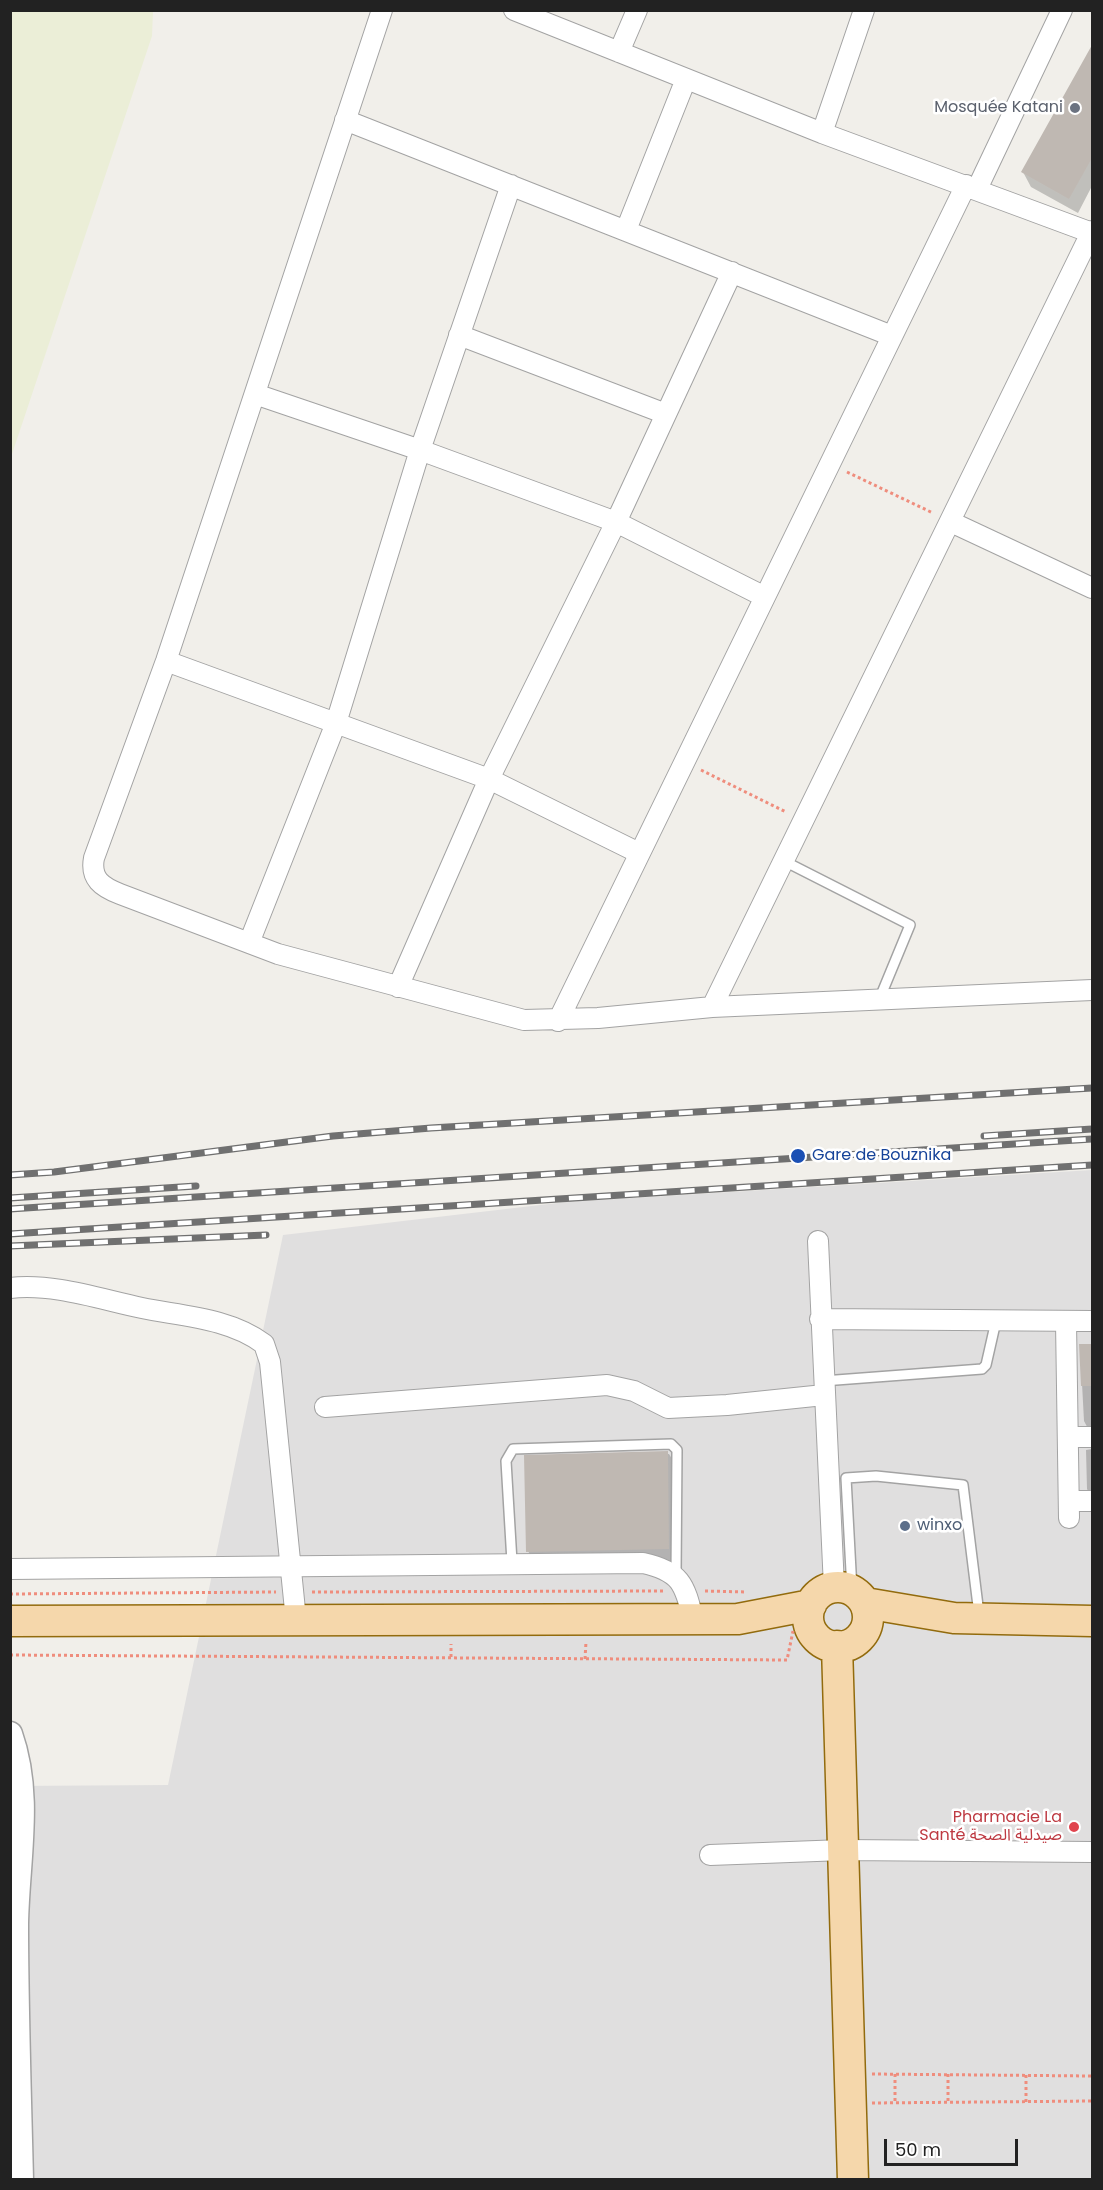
<!DOCTYPE html>
<html>
<head>
<meta charset="utf-8">
<style>
	body { margin:0 }
	#map { position:relative; width:1103px; height:2190px; overflow:hidden; background:#f1efea; font-family:Poppins,sans-serif }
	canvas { display:block }
	.frame { position:absolute; inset:0; border:12px solid #222; pointer-events:none }
	.scale { position:absolute; left:884px; top:2139px; width:134px; height:27px; box-sizing:border-box; border:3px solid #222; border-top:0; padding-left:8px; font-size:18px; line-height:21px; white-space:nowrap; color:#222; -webkit-text-stroke:4px #fff; paint-order:stroke }
</style>
</head>
<body>
<div id="map">
<canvas width="1103" height="2190"></canvas>
<div class="frame"></div>
<div class="scale">50 m</div>
</div>
<script>
const ctx = document.querySelector('canvas').getContext('2d');
ctx.lineJoin = 'round';
function fillPath(path, color) {
  ctx.fillStyle = color;
  ctx.fill(path, 'evenodd');
}
function trace(path, color, width, dash) {
  ctx.strokeStyle = color;
  ctx.lineWidth = width;
  ctx.lineCap = dash ? 'butt' : 'round';
  ctx.setLineDash(dash || []);
  ctx.stroke(path);
}
function drawText(font, color, halo, rows, align = 'center') {
  ctx.font = font + ' Poppins,"Noto Sans Arabic",sans-serif';
  ctx.lineWidth = 5;
  ctx.setLineDash([]);
  ctx.textBaseline = 'middle';
  ctx.strokeStyle = halo;
  ctx.fillStyle = color;
  for (const [text, x, y, turn = 0] of rows) {
    ctx.save();
    ctx.translate(x, y);
    ctx.rotate((+turn || 0) * Math.PI / 180);
    ctx.textAlign = isNaN(turn) ? turn : align;
    if (halo) ctx.strokeText(text, 0, 0);
    ctx.fillText(text, 0, 0);
    ctx.restore();
  }
}
const residential = new Path2D(`
	M1092,1170V2179H11L10,1786L168,1785L283,1235L566,1202Z`);
const farmland = new Path2D(`
	M11,10L153,11L152,36L11,457Z`);
const shadow = new Path2D(`
	M1088,57L1092,59V186L1078,213L1031,187L1023,172Z
	M1080,1346H1092V1436L1084,1421Z
	M1092,1449V1498L1087,1489L1086,1450Z
	M669,1454L678,1469L677,1563L536,1566L528,1551L525,1457Z`);
const building = new Path2D(`
	M1092,45V158L1069,199L1021,172Z
	M1079,1344H1092V1386H1081Z
	M668,1451L669,1549L526,1552L524,1455Z`);
const path = new Path2D(`
	M847,472L933,513
	M701,770L786,812
	M705,1591L747,1592
	M312,1592L663,1591
	M10,1594L276,1592
	M10,1655L787,1660L793,1631
	M451,1657V1644
	M585,1659L586,1642
	M872,2074L1092,2076
	M895,2074V2102
	M948,2074V2102
	M1026,2102V2075
	M872,2103L1092,2101`);
const service = new Path2D(`
	M784,861L910,925L879,1000
	M823,1381L982,1369L986,1365L996,1321
	M512,1562L506,1461L513,1449L671,1444L677,1450L676,1575
	M852,1590L846,1478L876,1476L963,1485L979,1614`);
const minor = new Path2D(`
	M382,10L166,661L94,858C90,879 102,887 120,894L278,954L524,1020L598,1018L712,1007L1092,990
	M514,10L822,133L1092,233
	M619,52L637,10
	M345,120L892,336
	M822,133L864,10
	M977,189L1062,10
	M626,230L686,79
	M459,335L666,414
	M255,394L420,450L616,522L763,596
	M951,522L1092,588
	M166,661L489,779L639,853
	M249,943L336,723L420,450L511,185
	M398,987L489,779L616,522L732,272
	M712,1007L1092,231
	M558,1021L966,185
	M818,1241L834,1587
	M10,1288C54,1283 99,1299 142,1308C181,1316 230,1318 264,1344L270,1362L296,1620
	M820,1319L1092,1321
	M1066,1322L1069,1518
	M325,1407L607,1385L634,1391L668,1408L727,1405L824,1395
	M1068,1437H1092
	M1069,1501H1092
	M10,1569L643,1563C680,1571 685,1584 693,1619
	M710,1855L843,1850L1092,1852`);
const tertiary = new Path2D(`
	M10,1734C32,1796 17,1860 16,1924C16,2009 19,2095 21,2180`);
const primary = new Path2D(`
	M808 1617a30 30 0 1 1 60 0a30 30 0 1 1-60 0Z
	M865,1603L954,1618L1092,1621
	M10,1621L738,1619L811,1605
	M837,1646L853,2180`);
const rail = new Path2D(`
	M984,1136L1092,1129
	M10,1175L54,1172L333,1136L431,1128L1092,1088
	M10,1198L196,1186
	M10,1209L1092,1139
	M10,1234L1092,1165
	M10,1246L266,1235`);
const markers = [
	[1075,108,6,"#6b7280"],
	[798,1156,8,"#1a4fb4"],
	[905,1526,6,"#5c6f8a"],
	[1074,1827,6,"#e0444e"]
];
const worshipNames = [
	["Mosquée Katani",1063,108]
];
const transitNames = [
	["Gare de Bouznika",812,1156]
];
const serviceNames = [
	["winxo",917,1526]
];
const healthNames = [
	["Pharmacie La",1062,1818],
	["Santé صيدلية الصحة",1062,1836]
];
fillPath(residential, '#e0dfdf');
fillPath(farmland, '#ebeed7');
fillPath(shadow, '#0003');
fillPath(building, '#bfb8b2');
trace(service, '#a3a3a3', 12);
trace(minor, '#a3a3a3', 22);
trace(tertiary, '#a3a3a3', 27);
trace(primary, '#926b0d', 33);
trace(path, '#ef8d7d', 3, [3, 3]);
trace(service, '#fff', 9);
trace(minor, '#fff', 20);
trace(tertiary, '#fff', 24);
trace(primary, '#f5d7ab', 30);
trace(rail, '#707070', 7);
trace(rail, '#fff', 4.5, [14]);
for (const [x, y, r, color] of markers) {
  const dot = new Path2D();
  dot.arc(x, y, r, 0, 2 * Math.PI);
  ctx.fillStyle = color;
  ctx.fill(dot);
  trace(dot, '#fff', 2);
}
drawText('16px', '#5b616d', '#fff', worshipNames, 'right');
drawText('16px', '#164399', '#fff', transitNames, 'left');
drawText('16px', '#4e5e75', '#fff', serviceNames, 'left');
drawText('16px', '#be3a42', '#fff', healthNames, 'right');
</script>
</body>
</html>
